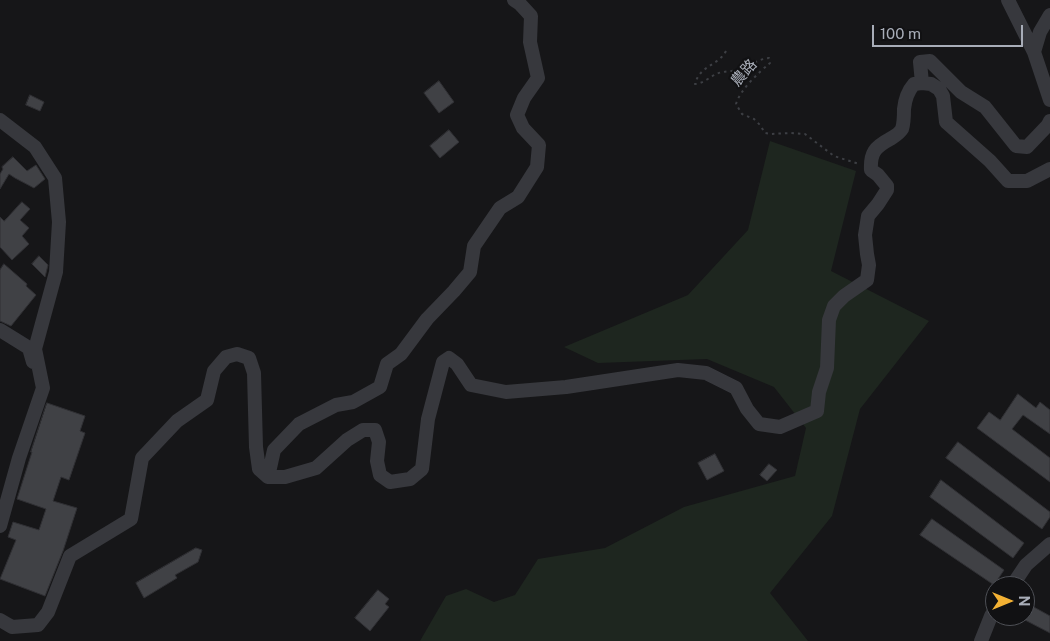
<!DOCTYPE html>
<html>
<head>
<meta charset="utf-8">
<style>
	body { margin:0 }
	#map { position:relative; width:1050px; height:641px; overflow:hidden; background:#161618; font-family:"Public Sans",sans-serif }
	canvas { display:block }
	.north { position:absolute; left:985px; top:576px; width:50px; height:50px; box-sizing:border-box; background:#111113; border:1px solid #4d4f55; border-radius:50%; rotate:90deg; font-size:14px; font-weight:700; line-height:20px; text-align:center; color:#a8adb8 }
	.north::after { content:''; display:block; margin:auto; width:18px; height:22px; background:#f2b134; clip-path:polygon(50% 0,100% 100%,50% 72%,0 100%) }
	.scale { position:absolute; left:872px; top:25px; width:151px; height:22px; box-sizing:border-box; border:2px solid #a8adb8; border-top:0; padding-left:6px; font-size:15px; line-height:18px; white-space:nowrap; color:#a8adb8; -webkit-text-stroke:4px #111113; paint-order:stroke }
</style>
</head>
<body>
<div id="map">
<canvas width="1050" height="641"></canvas>
<div class="north">N</div>
<div class="scale">100 m</div>
</div>
<script>
const ctx = document.querySelector('canvas').getContext('2d');
ctx.lineJoin = 'round';
function fillPath(path, color) {
  ctx.fillStyle = color;
  ctx.fill(path, 'evenodd');
}
function trace(path, color, width, dash) {
  ctx.strokeStyle = color;
  ctx.lineWidth = width;
  ctx.lineCap = dash ? 'butt' : 'round';
  ctx.setLineDash(dash || []);
  ctx.stroke(path);
}
function drawText(font, color, halo, rows, align = 'center') {
  ctx.font = font + ' "Public Sans","Noto Sans TC",sans-serif';
  ctx.lineWidth = 4.5;
  ctx.setLineDash([]);
  ctx.textBaseline = 'middle';
  ctx.strokeStyle = halo;
  ctx.fillStyle = color;
  for (const [text, x, y, turn = 0] of rows) {
    ctx.save();
    ctx.translate(x, y);
    ctx.rotate((+turn || 0) * Math.PI / 180);
    ctx.textAlign = isNaN(turn) ? turn : align;
    if (halo) ctx.strokeText(text, 0, 0);
    ctx.fillText(text, 0, 0);
    ctx.restore();
  }
}
const green = new Path2D(`
	M770,141L856,171L831,271L929,321L860,409L832,516L770,593L808,641H420L446,596L466,589L494,602L515,595L538,559L605,548L684,507L795,476L806,428L774,387L707,359L598,363L564,347L688,295L748,230Z`);
const building = new Path2D(`
	M439,81L454,102L439,113L424,93Z
	M30,95L44,102L40,111L26,105Z
	M449,130L459,142L440,158L430,146Z
	M13,157L27,171L36,165L45,179L34,188L15,178L9,174L0,189V174L3,169L2,167Z
	M22,202L30,209L20,220L29,228L22,236L29,244L12,260L0,247V217L4,221Z
	M39,256L48,265L45,277L32,264Z
	M4,264L27,284L26,286L36,295L11,326L0,321V270Z
	M1018,394L1036,408L1040,402L1050,410V434L1023,415L1012,429L1050,458V482L977,428L989,412L1000,420Z
	M47,403L85,416L80,431L85,433L69,480L61,477L53,501L77,508L63,551L45,596L0,579L16,540L8,537L13,522L39,530L46,509L17,499L32,452H31Z
	M958,442L1050,512V517L1042,529L946,458Z
	M715,454L724,471L707,480L698,463Z
	M769,464L777,470L767,481L760,475Z
	M941,480L1024,543L1013,558L930,497Z
	M932,519L1004,570L994,585L920,535Z
	M196,548L202,550L198,562L175,575L177,578L144,598L136,583Z
	M378,590L389,599L385,604L389,607L370,631L355,618Z
	M1032,606L1050,616V633L1025,620Z`);
const path = new Path2D(`
	M726,51C718,66 700,65 695,84C702,84 710,77 716,74C723,71 729,72 736,70C748,68 757,59 769,58L770,63C758,73 740,90 736,104L742,114L754,119L760,125L765,133L770,134L790,133L805,134L834,156L859,164`);
const minor = new Path2D(`
	M1008,0L1034,52L1050,100
	M1034,52L1040,32L1050,15
	M922,83L920,62L930,61L961,92L985,107L1016,146L1027,147L1048,125L1050,121
	M0,120L35,147L55,178L59,222L56,272L35,349L43,388L19,458L0,526
	M0,330L29,348L33,362
	M268,477L274,450L299,424L336,405L353,402L380,387L387,364L401,354L427,319L454,291L470,272L474,246L500,208L518,197L537,167L539,145L523,128L517,115L524,98L538,78L530,42L531,16L520,4L514,0
	M1012,586L1026,565L1050,544
	M0,620L12,627L38,625L48,612L70,556L131,519L142,458L177,421L207,400L214,371L226,357L237,354L249,358L254,373L256,447L259,469L268,477H285L316,468L347,440L363,430H375L379,442L377,461L380,475L390,482L410,479L422,469L428,419L443,362L449,358L457,364L471,385L506,392L566,387L678,370L706,373L736,388L747,409L759,424L780,427L817,411L819,392L827,368L829,320L834,306L844,296L867,280L869,265L867,254L865,235L868,216L878,204L887,190V186L878,175L871,170C870,153 875,147 890,139C895,136 899,134 902,129C904,123 904,115 904,109C905,99 908,91 914,84L922,83L931,84L939,89L943,96L946,122L990,161L1008,181H1027L1050,169
	M981,641L991,616L995,610`);
const streetNames = [
	["農路",744,73,-48]
];
fillPath(green, '#1e261f');
fillPath(building, '#404145');
trace(building, '#303034', 1);
trace(path, '#3d3f44', 2, [2.5, 4]);
trace(minor, '#37383d', 14);
drawText('15px', '#a8adb8', '#111113', streetNames);
</script>
</body>
</html>
